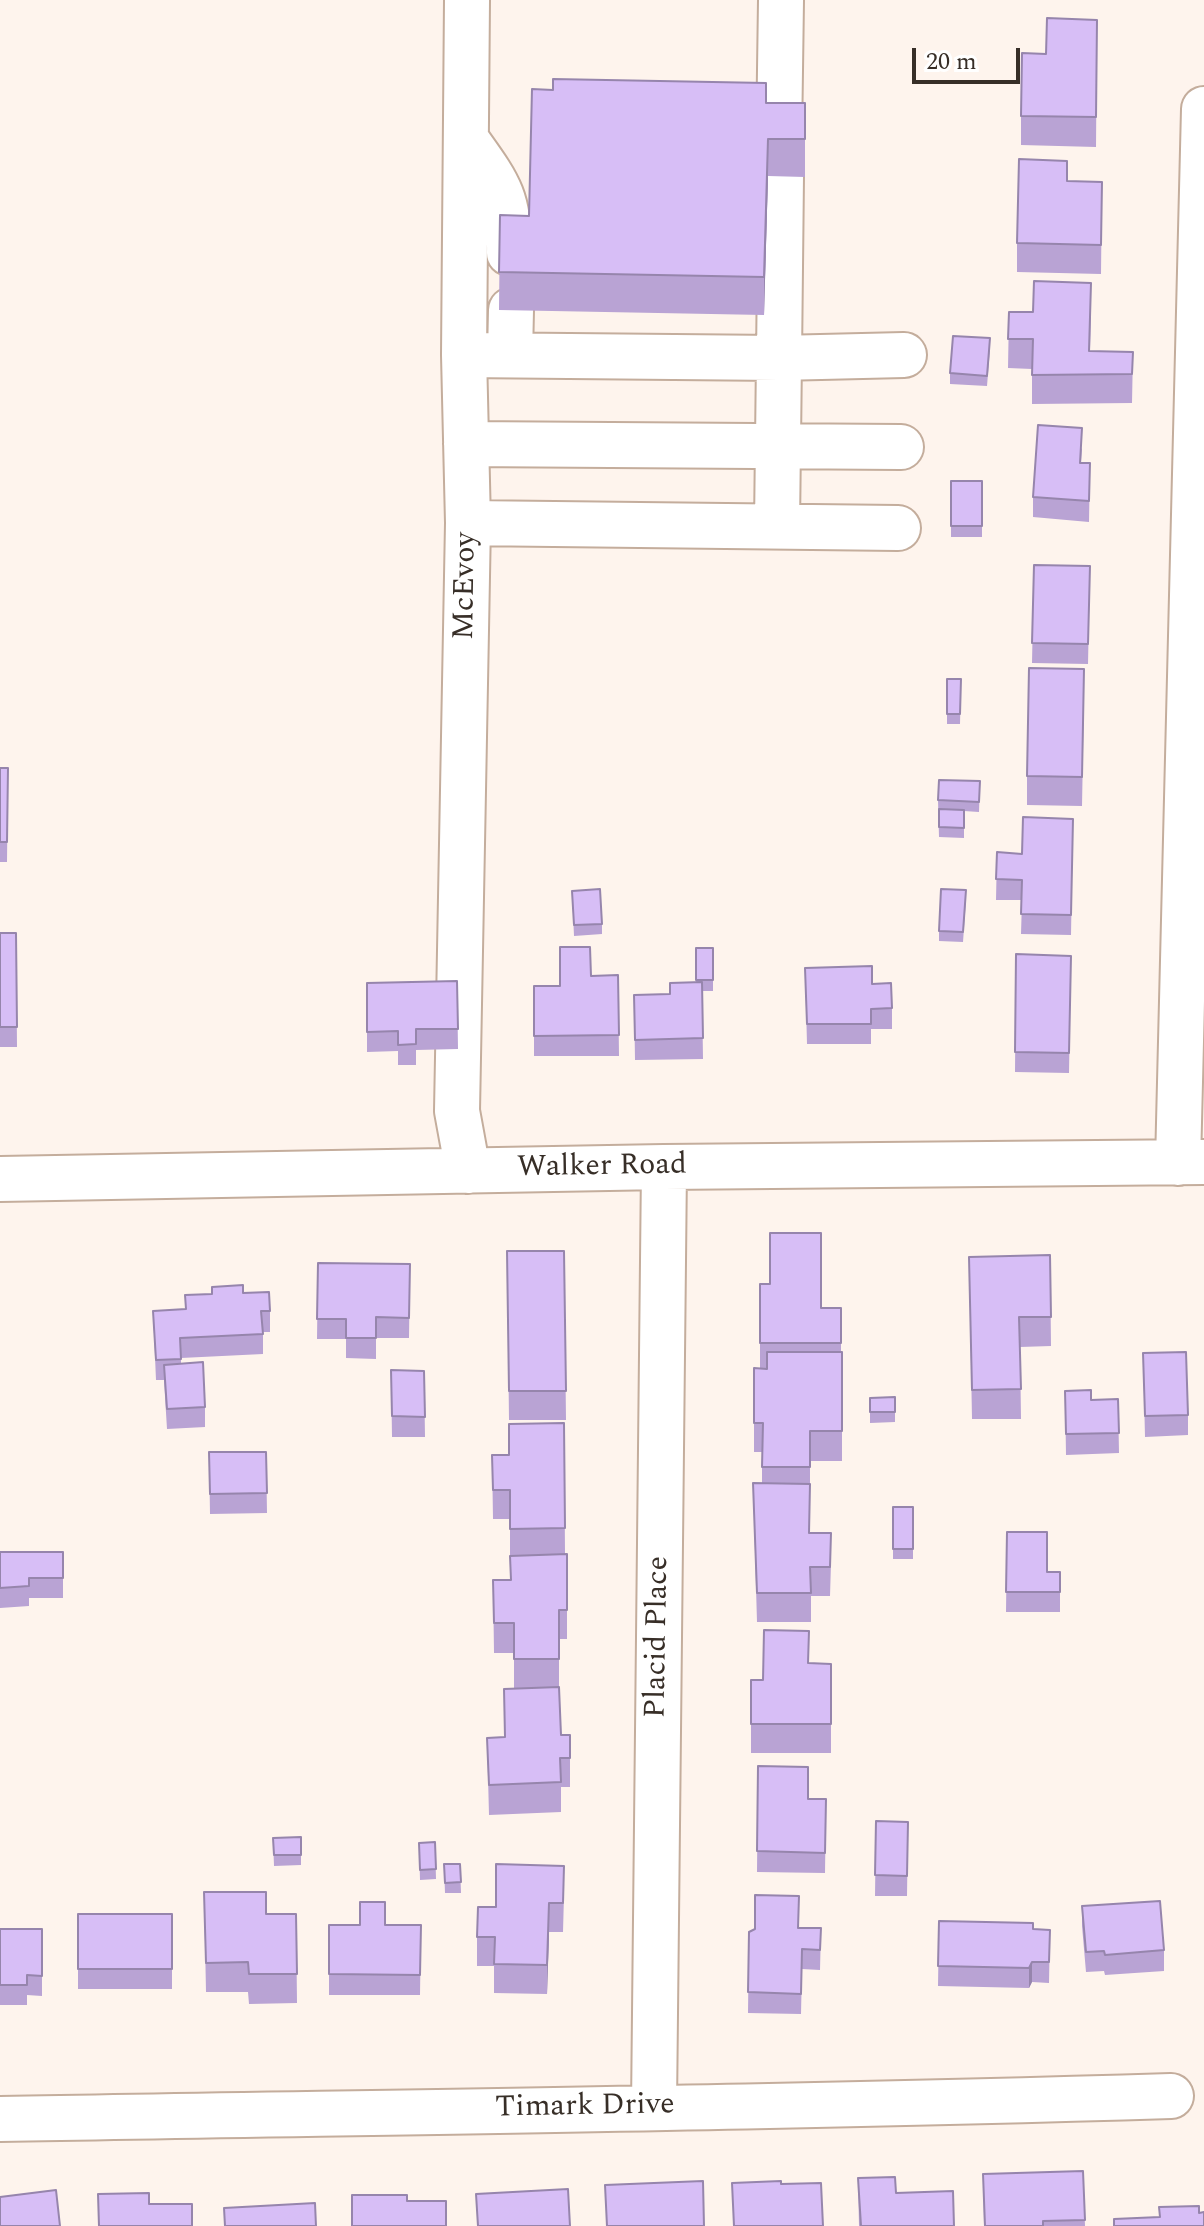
<!DOCTYPE html>
<html>
<head>
<meta charset="utf-8">
<style>
	body { margin:0 }
	#map { position:relative; width:1204px; height:2226px; overflow:hidden; background:#fef4ed; font-family:Spectral,serif }
	canvas { display:block }
	.scale { position:absolute; left:912px; top:48px; width:108px; height:36px; box-sizing:border-box; border:4px solid #372e27; border-top:0; padding-left:10px; font-size:24px; line-height:28px; white-space:nowrap; color:#372e27; -webkit-text-stroke:6px #fff; paint-order:stroke }
</style>
</head>
<body>
<div id="map">
<canvas width="1204" height="2226"></canvas>
<div class="scale">20 m</div>
</div>
<script>
const ctx = document.querySelector('canvas').getContext('2d');
ctx.lineJoin = 'round';
function trace(path, color, width, dash) {
  ctx.strokeStyle = color;
  ctx.lineWidth = width;
  ctx.lineCap = dash ? 'butt' : 'round';
  ctx.setLineDash(dash || []);
  ctx.stroke(path);
}
function fillPath(path, color) {
  ctx.fillStyle = color;
  ctx.fill(path, 'evenodd');
}
function drawText(font, color, halo, rows, align = 'center') {
  ctx.font = font + ' Spectral,serif';
  ctx.lineWidth = 6;
  ctx.setLineDash([]);
  ctx.textBaseline = 'middle';
  ctx.strokeStyle = halo;
  ctx.fillStyle = color;
  for (const [text, x, y, turn = 0] of rows) {
    ctx.save();
    ctx.translate(x, y);
    ctx.rotate((+turn || 0) * Math.PI / 180);
    ctx.textAlign = isNaN(turn) ? turn : align;
    if (halo) ctx.strokeText(text, 0, 0);
    ctx.fillText(text, 0, 0);
    ctx.restore();
  }
}
const minor = new Path2D(`
	M467,0L464,355L468,523L457,1111L468,1171
	M466,139C498,184 510,197 509,253
	M779,140L781,0
	M464,355L779,358L781,176
	M510,355L511,310
	M466,444L901,447
	M468,523L898,528
	M777,526L779,358L904,355
	M1178,1163L1204,109
	M0,1179L664,1167L1204,1162
	M654,2106L664,1167
	M0,2119C390,2112 781,2108 1171,2096`);
const wall = new Path2D(`
	M1097,20L1096,147L1021,145V116L1046,54Z
	M766,103H805V177L768,176L764,315L499,310L500,215L529,216Z
	M1067,181L1102,182L1101,274L1017,272V243Z
	M1009,312H1091L1090,351L1133,352L1132,403L1032,404V369L1008,368Z
	M990,349L987,386L950,384V373Z
	M1082,448L1081,463H1090L1089,522L1033,517V497Z
	M951,481H982V537H951Z
	M1034,565L1090,566L1088,664L1032,663Z
	M947,679H961L960,724H947Z
	M1084,698L1082,806L1027,805V776Z
	M0,768H8L7,862H0Z
	M980,781L979,812L964,811V838L939,837L938,800Z
	M1073,819L1071,935L1021,934L1022,900H996L997,852L1022,854Z
	M572,891L602,924V934L574,936Z
	M966,900L963,942L939,941V931Z
	M0,933H16L17,1047H0Z
	M696,948H713V991H702L703,1059L635,1060L634,995L670,994L696,982Z
	M1016,954L1071,956L1069,1073L1015,1072Z
	M805,968L872,984L892,1008V1029H871V1044H807Z
	M618,975L619,1056H534V986H560L591,976Z
	M457,981L458,1049L416,1050V1065H398V1051L367,1052V983Z
	M507,1251H564L566,1420H509Z
	M1050,1255L1051,1346L1020,1347L1021,1419H972L969,1257Z
	M318,1263L410,1264L409,1338H376V1359L346,1358V1339H317Z
	M760,1284L821,1308H841V1352H842V1461H810V1533L831,1563L830,1596H811V1622H757L753,1483H762V1452H754V1368L760,1369Z
	M243,1293L270,1311V1332H263V1354L181,1358V1364L205,1407V1427L167,1429L164,1380H156L153,1311L185,1309Z
	M1143,1353L1188,1415V1435L1145,1437Z
	M391,1370L424,1371L425,1437H392Z
	M1065,1391L1091,1400L1118,1399L1119,1453L1066,1455Z
	M895,1397V1422L870,1423V1398Z
	M564,1423L565,1554H567V1639H559V1687L561,1735H570V1787H561V1812L489,1815L487,1738L504,1737V1689L537,1688H514V1653H494L493,1580H510V1519H493L492,1455H509Z
	M209,1452H266L267,1513L210,1514Z
	M893,1507H913V1559H893Z
	M1007,1532L1047,1572H1060V1612H1006Z
	M0,1552H63V1598H29V1606L0,1608Z
	M809,1663L831,1664V1753H751V1680H763Z
	M758,1766L808,1799H826L825,1873L757,1872Z
	M876,1821L908,1822L907,1896H875Z
	M301,1837V1865L274,1866L273,1838Z
	M435,1842L436,1879L420,1880L419,1843Z
	M444,1864H460L461,1893H445Z
	M204,1892L266,1914H296L297,2003L249,2004L248,1992H206Z
	M564,1895L563,1932H549L547,1994L494,1993V1966H477V1937L496,1907Z
	M1082,1906L1164,1950V1971L1105,1975L1104,1971L1086,1972L1082,1926Z
	M78,1914H172V1989H78Z
	M939,1921L1050,1930L1049,1983L1032,1982L1029,1988L938,1986Z
	M329,1925H421L420,1995H329Z
	M798,1928H821L820,1970L802,1969L801,2014L748,2013L749,1932Z
	M0,1929H42V1996L27,1995V2005H0Z
	M1083,2171L1085,2226H984L983,2174Z
	M858,2178L896,2193L954,2226H859Z`);
const shadedWall = new Path2D(`
	M768,139V176L764,315V277Z
	M549,1903V1932L547,1994V1965Z
	M1032,1962V1982L1029,1988V1968Z`);
const building = new Path2D(`
	M1047,18L1097,20L1096,117L1021,116L1022,53L1046,54Z
	M553,79L766,83V103H805V139H768L764,277L499,272L500,215L529,216L532,89L553,90Z
	M1019,159L1067,161V181L1102,182L1101,245L1017,243Z
	M1034,281L1091,283L1089,351L1133,352L1132,374L1032,375L1033,339H1008L1009,312H1033Z
	M953,336L990,338L987,376L950,373Z
	M1038,425L1082,428L1080,463H1090L1089,501L1033,497Z
	M951,481H982V526H951Z
	M1034,565L1090,566L1088,644L1032,643Z
	M1029,668L1084,669L1082,777L1027,776Z
	M947,679H961L960,714H947Z
	M0,768H8L7,842H0Z
	M939,780L980,781L979,802L938,800Z
	M939,809L964,810V828L939,827Z
	M1023,817L1073,819L1071,915L1021,914L1022,880L996,879L997,852L1022,854Z
	M600,889L602,924L574,925L572,891Z
	M941,889L966,890L963,932L939,931Z
	M0,933H16L17,1027H0Z
	M560,947H590L591,976L618,975L619,1035L534,1036V986H560Z
	M696,948H713V980H696Z
	M1016,954L1071,956L1069,1053L1015,1052Z
	M872,966V984L891,983L892,1008L871,1009V1024H807L805,968Z
	M457,981L458,1029H416V1044L398,1045V1031L367,1032V983Z
	M702,982L703,1038L635,1040L634,995L670,994V983Z
	M770,1233H821V1308H841V1343H760V1284H770Z
	M507,1251H564L566,1391H509Z
	M1050,1255L1051,1317H1019L1021,1389L972,1390L969,1257Z
	M318,1263L410,1264L409,1318L376,1317V1338H346V1319H317Z
	M243,1285V1293L269,1292L270,1311H261L263,1334L180,1338L181,1359L156,1360L153,1311L186,1309L185,1295L212,1294V1287Z
	M767,1352H842V1431H810V1467H762L763,1423H754V1368L767,1369Z
	M1186,1352L1188,1415L1145,1416L1143,1353Z
	M203,1362L205,1407L167,1409L164,1365Z
	M391,1370L424,1371L425,1417L392,1416Z
	M1091,1390V1400L1118,1399L1119,1433L1066,1434L1065,1391Z
	M895,1397V1412H870V1398Z
	M564,1423L565,1528L510,1529V1490H493L492,1455H509V1424Z
	M209,1452H266L267,1493L210,1494Z
	M753,1483L810,1484L809,1533H831L830,1567H810L811,1593H757Z
	M893,1507H913V1549H893Z
	M1007,1532H1047V1572H1060V1592H1006Z
	M0,1552H63V1578H29V1586L0,1588Z
	M567,1554V1610H559V1659H514V1623H494L493,1580H511L510,1556Z
	M764,1630L809,1631L808,1663L831,1664V1724H751V1680H763Z
	M559,1687L561,1735H570V1758H560L561,1782L489,1785L487,1738L505,1737L504,1689Z
	M758,1766L808,1767V1799H826L825,1853L757,1851Z
	M876,1821L908,1822L907,1876L875,1875Z
	M301,1837V1855H274L273,1838Z
	M435,1842L436,1869L420,1870L419,1843Z
	M444,1864H460L461,1882L445,1883Z
	M496,1864L564,1866L563,1903H549L547,1965L494,1964L495,1937H477L478,1907H496Z
	M204,1892H266V1914H296L297,1974H249L248,1962L206,1963Z
	M755,1895L799,1896L798,1928H821L820,1950L802,1949L801,1994L748,1992L749,1932L755,1929Z
	M1160,1901L1164,1950L1105,1955L1104,1951L1086,1952L1082,1906Z
	M360,1902H385V1925H421L420,1975L329,1974V1925H360Z
	M78,1914H172V1969H78Z
	M939,1921L1033,1923V1929L1050,1930L1049,1962H1032L1029,1968L938,1966Z
	M0,1929H42V1976L27,1975V1985H0Z
	M1083,2171L1085,2220L1043,2221V2226H985L983,2174Z
	M895,2177L896,2193L953,2191L954,2226H861L858,2178Z
	M703,2181L704,2226H607L605,2185Z
	M781,2181V2184L821,2183L823,2226H734L732,2183Z
	M568,2189L570,2226H478L476,2194Z
	M56,2190L60,2226H0V2197Z
	M149,2193V2204H192V2226H99L98,2194Z
	M352,2195H407V2201H446V2226H352Z
	M315,2203L316,2226H225L224,2208Z
	M1199,2206V2213L1204,2212V2226H1114V2219L1160,2217L1159,2207Z`);
const streetNames = [
	["McEvoy",467,586,-89],
	["Walker Road",602,1168,-1],
	["Placid Place",659,1637,-89],
	["Timark Drive",585,2108,-1]
];
trace(minor, '#c4ad9c', 48);
trace(minor, '#fff', 44);
fillPath(wall, '#b9a3d4');
fillPath(shadedWall, '#9685ac');
fillPath(building, '#d7bef6');
trace(building, '#9685ac', 2);
drawText('30px', '#372e27', '#fff', streetNames);
</script>
</body>
</html>
